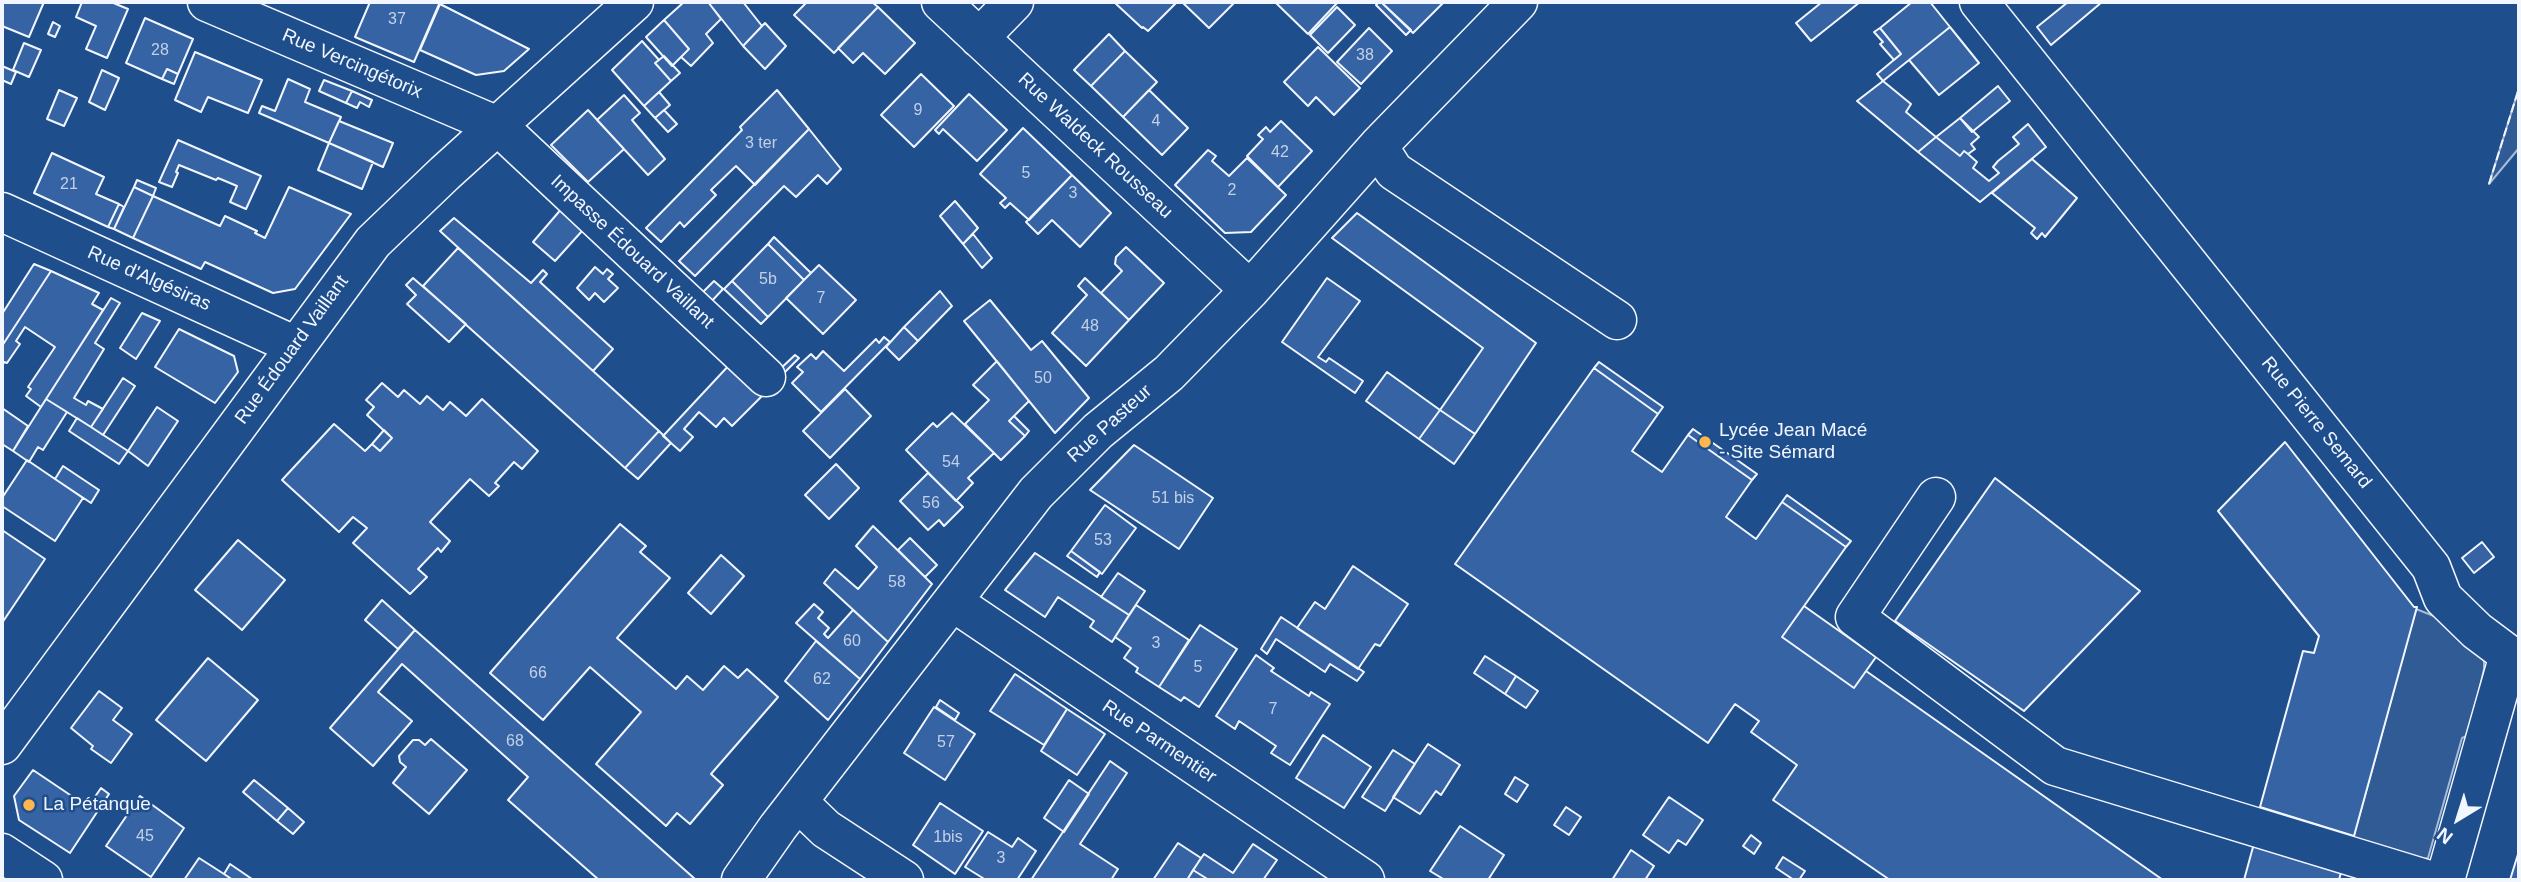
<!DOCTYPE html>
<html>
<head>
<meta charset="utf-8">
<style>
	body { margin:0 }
	#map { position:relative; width:2521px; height:882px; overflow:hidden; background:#1f4e8c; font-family:Helvetica,sans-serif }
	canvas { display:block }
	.frame { position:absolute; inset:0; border:4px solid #f2f6ff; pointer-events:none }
	.north { position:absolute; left:2423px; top:784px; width:70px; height:70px; -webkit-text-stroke:5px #1f4e8c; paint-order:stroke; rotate:218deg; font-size:19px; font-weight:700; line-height:28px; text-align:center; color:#f2f6ff }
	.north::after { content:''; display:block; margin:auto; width:24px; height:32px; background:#f2f6ff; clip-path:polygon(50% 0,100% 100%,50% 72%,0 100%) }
</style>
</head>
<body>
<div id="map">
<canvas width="2521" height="882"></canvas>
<div class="frame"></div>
<div class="north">N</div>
</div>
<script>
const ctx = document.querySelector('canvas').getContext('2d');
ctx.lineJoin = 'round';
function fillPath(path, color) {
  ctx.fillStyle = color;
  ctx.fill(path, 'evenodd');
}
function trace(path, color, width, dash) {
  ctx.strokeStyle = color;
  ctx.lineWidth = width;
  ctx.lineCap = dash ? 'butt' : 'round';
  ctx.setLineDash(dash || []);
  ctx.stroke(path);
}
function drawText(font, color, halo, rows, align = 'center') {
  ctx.font = font + ' Helvetica,sans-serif';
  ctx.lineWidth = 5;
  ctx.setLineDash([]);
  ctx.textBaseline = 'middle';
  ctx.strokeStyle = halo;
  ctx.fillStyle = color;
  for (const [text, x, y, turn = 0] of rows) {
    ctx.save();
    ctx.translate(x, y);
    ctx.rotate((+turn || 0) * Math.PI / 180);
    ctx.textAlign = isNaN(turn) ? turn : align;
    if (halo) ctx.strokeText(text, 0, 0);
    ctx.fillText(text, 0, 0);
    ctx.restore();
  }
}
const parking = new Path2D(`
	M2519,88V148L2489,184Z
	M2416,609L2439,618L2474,647L2484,661V669L2469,735L2462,738L2428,858L2421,860L2353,839Z`);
const building = new Path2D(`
	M2,2H44L29,37L2,26Z
	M82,2H111L128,9L107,58L86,49L96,26L76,17Z
	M370,2H440L414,62L355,37Z
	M684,2H708L721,19L706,34L713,43L691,66L681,57L689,49L664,20Z
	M708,2H743L762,26L743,46Z
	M807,2H872L878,7L834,53L794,15Z
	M1114,2H1177L1148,31L1143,27L1142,28Z
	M1182,2H1235L1209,28Z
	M1275,2H1338L1308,34Z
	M1379,2H1381L1411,30L1406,35L1376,5Z
	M1381,2H1444L1413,33Z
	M1822,2H1860L1811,41L1796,23Z
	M1912,2H1930L1950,27L1883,81L1877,74L1901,54L1880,28Z
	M2068,2H2102L2051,45L2037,27Z
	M440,4L529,49L504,71L476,75L420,50Z
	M878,7L915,43L885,74L863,53L853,63L838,48Z
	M1337,7L1355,25L1328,53L1310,35Z
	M145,18L193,39L178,74L167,69L162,79L126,63Z
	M664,20L689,49L672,66L646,37Z
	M53,22L60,26L55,37L48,34Z
	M765,23L786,46L765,69L743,46Z
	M1950,27L1979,63L1939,95L1909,60Z
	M1369,28L1392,51L1361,84L1337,62Z
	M1880,28L1901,54L1894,60L1880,44L1883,42L1874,32Z
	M1109,34L1125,51L1091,86L1074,70Z
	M642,41L659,60L655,63L671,81L644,106L612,70Z
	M24,43L41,50L29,77L13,70Z
	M1318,47L1360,88L1334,115L1316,97L1308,106L1284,82Z
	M1125,51L1157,82L1123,117L1091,86Z
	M195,52L262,80L248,113L208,97L201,112L175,100Z
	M664,56L680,73L671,81L655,63Z
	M2,66L16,72L11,84L2,80Z
	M167,69L178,74L174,84L162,79Z
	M102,70L119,78L105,110L89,102Z
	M921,74L954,106L914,147L881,115Z
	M288,79L310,89L305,102L341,117L329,143L259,113L262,106L275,111Z
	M324,80L352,91L346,103L319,91Z
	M1883,81L1911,104L1906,112L1936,137L1918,152L1857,101Z
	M1998,86L2010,101L1972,132L1960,118Z
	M59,90L77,98L64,126L47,119Z
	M777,90L809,129L755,185L736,166L711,190L716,195L684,227L680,222L661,242L646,228L742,130L740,127Z
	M1149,90L1188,128L1162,155L1123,117Z
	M352,91L372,100L369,107L360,102L357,108L346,103Z
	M659,92L670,105L655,118L644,106Z
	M969,94L1007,130L977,161L943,129L939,134L935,130Z
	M624,95L640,113L632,120L665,159L648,175L597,120Z
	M588,110L624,149L588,182L551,145Z
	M664,110L677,124L668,132L655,118Z
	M1960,118L1979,137L1971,144L1975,149L1968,154L1964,151L1960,156L1936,137Z
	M339,121L393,143L383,167L329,143Z
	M1281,121L1312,151L1278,187L1247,156L1263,139L1258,135L1266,127L1270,132Z
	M2028,124L2046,147L1980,202L1918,152L1936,137L1960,156L1964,151L1968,154L1977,162L1973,168L1989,181L1999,173L1993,167L1998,161L2019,144L2013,137Z
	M1023,128L1072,175L1029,220L1010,203L1005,208L1000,203L1006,198L980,174Z
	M809,129L841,169L827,184L818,175L796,197L784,186L695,276L679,261Z
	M178,140L261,176L246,209L230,202L237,186L218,178L216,180L179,165L176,172L178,173L172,187L159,182Z
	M329,143L373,162L362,189L318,170Z
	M1208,150L1216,156L1212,161L1229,176L1247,158L1286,195L1251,232L1225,233L1175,185Z
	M52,153L104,177L96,194L119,204L108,227L34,193Z
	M2032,159L2077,198L2045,237L2042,233L2037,239L2031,233L2035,228L1992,193Z
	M1072,175L1111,213L1080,247L1052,220L1038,234L1026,222Z
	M137,180L156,188L153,196L134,187Z
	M134,187L153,196L133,238L114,229Z
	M289,187L351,214L295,289L273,293L205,262L201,269L133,238L153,196L220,226L225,216L257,231L255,233L265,238Z
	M569,200L591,221L555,261L533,242Z
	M955,201L978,228L963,244L940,216Z
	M119,204L124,207L114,229L108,227Z
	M1357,213L1536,343L1475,434L1440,410L1483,348L1332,238Z
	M454,218L531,283L543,270L547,274L540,282L613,349L593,371L440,231Z
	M973,234L992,258L982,268L963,244Z
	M774,237L811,273L804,280L768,244Z
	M768,244L804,280L768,317L732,281Z
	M1126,247L1164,283L1129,320L1101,293L1122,271L1115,264L1116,257Z
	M458,248L659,431L625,468L423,286Z
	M34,264L51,271L2,346V314Z
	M819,265L856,300L823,334L786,298Z
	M595,267L603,274L607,269L613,274L608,279L618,288L604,302L595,293L589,300L577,288Z
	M51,271L99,293L92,304L103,310L41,407L26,396L31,389L28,387L55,347L25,327L16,341L20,344L7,363L4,362L2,366V346Z
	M413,278L466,324L449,342L407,304L416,295L406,285Z
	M1085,278L1129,320L1086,366L1052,333L1087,295L1078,286Z
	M1327,278L1360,301L1318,357L1326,362L1329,358L1363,381L1355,393L1282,342Z
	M714,281L723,289L710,303L701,294Z
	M732,281L768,317L761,324L724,289Z
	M940,291L952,306L918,341L904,327Z
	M111,298L120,303L95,343L104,349L74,398L86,405L88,401L103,409L91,427L46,399Z
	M990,300L1031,350L1042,341L1089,398L1055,433L964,321Z
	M142,313L160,321L136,359L120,348Z
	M904,327L918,341L899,360L886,347Z
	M179,329L234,356L238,372L215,403L155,367Z
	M884,337L890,342L821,412L792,383L803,372L797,367L811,354L816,359L823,351L844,371L876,339L879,343Z
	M795,355L799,358L782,375L778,371Z
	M997,361L1029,401L1009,421L1025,436L1001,460L965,424L989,400L973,385Z
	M732,362L765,393L732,426L724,418L716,427L699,412L684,429L693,437L680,451L663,436Z
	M1599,362L1663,407L1658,414L1594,368Z
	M1594,368L1658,414L1632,451L1662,472L1688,435L1752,480L1726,517L1756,539L1782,502L1846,547L1782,637L1854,688L1866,671L2163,880H1890L1773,800L1797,765L1751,732L1759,721L1735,704L1708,743L1455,564Z
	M1387,372L1440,410L1419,439L1366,401Z
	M123,378L135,386L103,435L91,427Z
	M382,383L398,397L404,390L420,404L427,396L443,410L450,402L466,416L482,399L538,451L522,469L514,462L495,483L499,486L489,496L470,479L430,522L450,541L441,552L438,548L418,569L427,577L410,594L353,543L367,528L353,517L339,532L282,480L334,424L365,451L372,444L380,451L392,438L367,415L374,407L366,400Z
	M845,389L871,416L830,458L803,431Z
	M46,399L67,412L43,450L38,447L29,462L13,451Z
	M157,407L178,421L148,466L128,451Z
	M2,408L28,426L13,451L2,444Z
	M1440,410L1475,434L1454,464L1419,439Z
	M952,413L994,453L968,478L973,483L956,501L906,450L933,423L937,427Z
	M1014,416L1029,431L1025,436L1009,421Z
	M77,418L128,451L119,464L69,431Z
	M1693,429L1757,474L1752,480L1688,435Z
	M384,430L392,438L380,451L372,444Z
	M659,431L671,443L638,479L625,468Z
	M2285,442L2414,607H2417L2354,836L2260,807L2303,651L2314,653L2319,636L2218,511Z
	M1134,445L1213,498L1179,549L1090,490Z
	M27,460L83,498L55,541L2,506V498Z
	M836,464L859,488L829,519L805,495Z
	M63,466L99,490L91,503L55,479Z
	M928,473L963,507L944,526L939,520L928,530L900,501Z
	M1995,478L2140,591L2024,711L1895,621Z
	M1787,495L1851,541L1846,547L1782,502Z
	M1105,505L1136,528L1102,574L1071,551Z
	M620,524L646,546L640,552L670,578L617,638L676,689L687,676L703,690L724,666L738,678L747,669L778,697L711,774L723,785L690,824L677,813L666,826L596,764L641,712L590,667L543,720L490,673Z
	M873,526L932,584L888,642L824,583L835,569L858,589L877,567L856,546Z
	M2,530L45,559L2,623Z
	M910,538L937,565L925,577L898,550Z
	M238,540L285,580L242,630L195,590Z
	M2482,542L2494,557L2474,573L2462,558Z
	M1071,551L1100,572L1097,577L1067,556Z
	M1035,553L1129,615L1112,642L1090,627L1094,621L1058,597L1045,617L1005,590Z
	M721,555L744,576L711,614L688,593Z
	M1353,566L1408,604L1380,646L1375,644L1358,669L1297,628L1315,602L1325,609Z
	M1118,573L1145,591L1129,615L1101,597Z
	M382,600L415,630L398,649L365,620Z
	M814,604L823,612L818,618L829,628L824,634L828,638L853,610L888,642L860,679L796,623Z
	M1136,605L1189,640L1159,687L1136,672L1138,668L1124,658L1131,648L1115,637Z
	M1804,606L1876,657L1854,688L1782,637Z
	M1281,617L1364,672L1357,681L1330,664L1325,672L1276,639L1267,654L1261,649Z
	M1200,625L1237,649L1199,707L1184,697L1181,701L1159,687Z
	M415,630L695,879L694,880H599L508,800L528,777L402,664L378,692L412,721L373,766L330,728Z
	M816,641L860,679L828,720L785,681Z
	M1256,655L1274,668L1271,671L1309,696L1311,692L1330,704L1290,765L1271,753L1276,746L1239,721L1235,729L1216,716Z
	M1485,656L1516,676L1505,694L1474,673Z
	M208,658L258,700L206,761L156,720Z
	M1015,674L1067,709L1044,745L990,711Z
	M1516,676L1538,691L1526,708L1505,694Z
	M99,691L122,708L113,720L132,734L111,763L91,749L93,746L71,728Z
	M940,700L959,713L955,720L936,707Z
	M934,707L975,734L945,780L904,753Z
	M1067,709L1105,734L1077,775L1041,751Z
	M1323,735L1371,767L1344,808L1296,778Z
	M431,739L467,770L429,814L393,783L406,767L400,762L399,756L413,740H419L425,745Z
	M1428,744L1460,765L1441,795L1436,791L1420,814L1393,797Z
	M1393,750L1415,764L1385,811L1362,797Z
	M1110,761L1127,773L1080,844L1118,869L1111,880H1031Z
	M33,770L88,807L101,788L109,794L70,853L19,820L14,796Z
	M1515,777L1528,785L1517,802L1505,794Z
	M254,780L288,808L277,821L243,792Z
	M1069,780L1089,794L1064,832L1044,818Z
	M140,796L184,828L151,877L106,846Z
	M1669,797L1703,820L1686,845L1678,840L1669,853L1643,835Z
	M940,803L983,831L955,874L913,845Z
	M1566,807L1581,817L1569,835L1554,825Z
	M288,808L304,822L293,834L277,821Z
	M1460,826L1504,855L1488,880H1445L1430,871Z
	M988,832L1012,847L1018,838L1036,851L1017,880H986L965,867Z
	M1751,835L1761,843L1754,854L1743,846Z
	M2256,836L2344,861L2339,880H2244Z
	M1178,843L1201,858L1187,880H1153Z
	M1253,844L1277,860L1263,880H1209L1193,870L1204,854L1233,873Z
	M1631,850L1654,866L1645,880H1612Z
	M2519,851V880H2510Z
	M1783,857L1805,871L1799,880H1794L1776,868Z
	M199,858L224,874L233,880H184Z
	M230,864L252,879L251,880H233L224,874Z
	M1193,870L1209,880H1187Z`);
const minor = new Path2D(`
	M207,2L498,126L766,377
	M941,2L1250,290
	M1979,2L2431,567L2443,598L2477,631L2509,655L2445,880
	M979,38L1014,2
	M1378,146L1394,171L1617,320
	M2,212L296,346
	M1936,497L1855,617L2055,766L2429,880
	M953,602L1365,880
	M2,745L373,242L445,173L634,2
	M799,803L826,829L904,880
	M2,853L43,880
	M741,880L778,827L1036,493L1098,431L1169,373L1250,290L1378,146L1518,2`);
const fence = new Path2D(`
	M2489,184L2519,88`);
const markers = [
	[1705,442,7,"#ffb74d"],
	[29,805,7,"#ffb74d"]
];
const numberNames = [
	["37",397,20],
	["28",160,51],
	["38",1365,56],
	["9",918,111],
	["4",1156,122],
	["3 ter",761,144],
	["42",1280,153],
	["5",1026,174],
	["21",69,185],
	["2",1232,191],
	["3",1073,194],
	["5b",768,280],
	["7",821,299],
	["48",1090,327],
	["50",1043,379],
	["54",951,463],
	["51 bis",1173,499],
	["56",931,504],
	["53",1103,541],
	["58",897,583],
	["60",852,642],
	["3",1156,644],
	["5",1198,668],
	["66",538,674],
	["62",822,680],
	["7",1273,710],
	["68",515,742],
	["57",946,743],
	["45",145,837],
	["1bis",948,838],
	["3",1001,859]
];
const streetNames = [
	["Rue Vercingétorix",352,64,23],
	["Rue Waldeck Rousseau",1095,146,43],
	["Impasse Édouard Vaillant",632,252,43],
	["Rue d'Algésiras",149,279,24],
	["Rue Édouard Vaillant",292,350,-54],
	["Rue Pierre Semard",2316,423,51],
	["Rue Pasteur",1110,424,-42],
	["Rue Parmentier",1159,742,34]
];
const poiNames = [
	["Lycée Jean Macé",1719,431],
	["- Site Sémard",1719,453],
	["La Pétanque",43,805]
];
fillPath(parking, '#305b95');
trace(parking, '#a8bbd7', 2);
fillPath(building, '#3563a3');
trace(building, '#f2f6ff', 2);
trace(minor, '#f2f6ff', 41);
trace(minor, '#1f4e8c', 38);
trace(fence, '#f2f6ff', 2, [9, 3.5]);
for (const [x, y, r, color] of markers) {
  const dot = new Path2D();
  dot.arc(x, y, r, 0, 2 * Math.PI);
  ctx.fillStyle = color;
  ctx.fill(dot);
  trace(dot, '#1f4e8c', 2.5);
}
drawText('16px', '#c3d1e8', null, numberNames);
drawText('19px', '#f2f6ff', '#1f4e8c', streetNames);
drawText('19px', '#f2f6ff', '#1f4e8c', poiNames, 'left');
</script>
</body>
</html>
